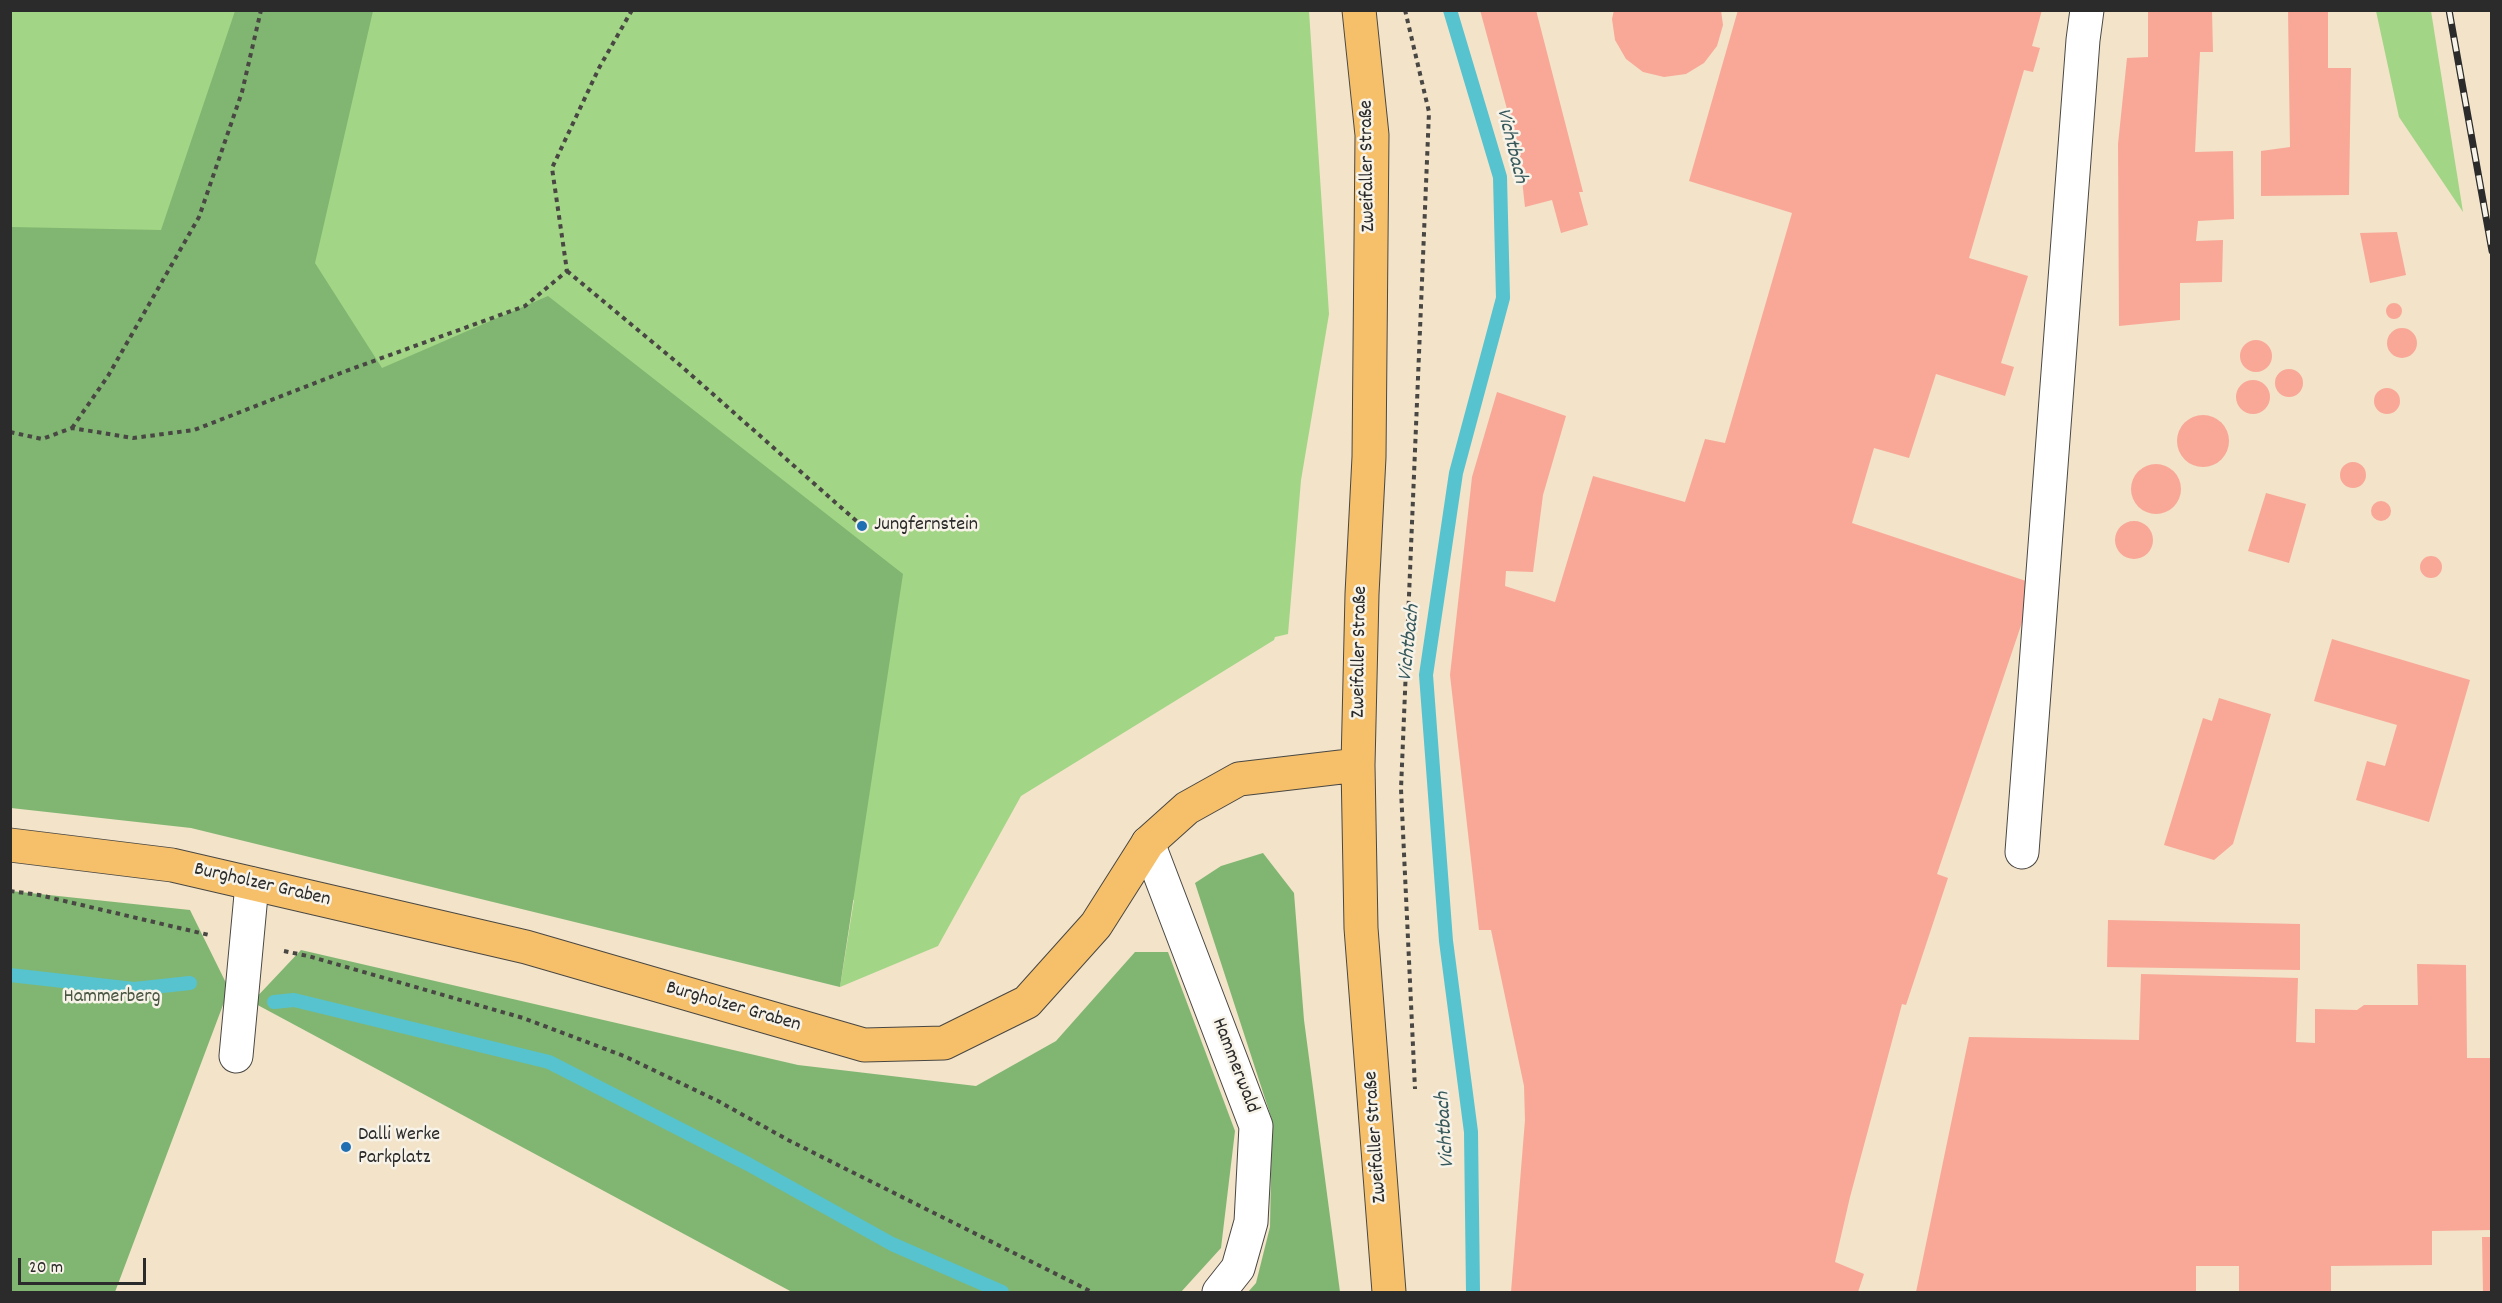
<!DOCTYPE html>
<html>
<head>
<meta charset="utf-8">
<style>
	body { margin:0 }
	#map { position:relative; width:2502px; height:1303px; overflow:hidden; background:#f2e3c9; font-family:Dekko,sans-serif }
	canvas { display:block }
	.frame { position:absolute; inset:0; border:12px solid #2b2b2b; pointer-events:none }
	.scale { position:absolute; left:18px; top:1258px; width:128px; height:27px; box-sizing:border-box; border:3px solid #2b2b2b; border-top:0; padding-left:8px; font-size:18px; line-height:21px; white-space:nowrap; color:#2b2b2b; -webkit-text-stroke:4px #f7f3e8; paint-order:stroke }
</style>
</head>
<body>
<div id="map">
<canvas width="2502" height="1303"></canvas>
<div class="frame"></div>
<div class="scale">20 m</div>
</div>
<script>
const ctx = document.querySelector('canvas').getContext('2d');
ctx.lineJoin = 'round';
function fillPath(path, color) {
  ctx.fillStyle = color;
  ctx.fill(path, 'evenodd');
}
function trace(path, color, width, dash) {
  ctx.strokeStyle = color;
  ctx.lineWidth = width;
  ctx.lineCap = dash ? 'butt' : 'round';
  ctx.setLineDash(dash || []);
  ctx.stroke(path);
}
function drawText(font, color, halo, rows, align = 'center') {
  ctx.font = font + ' Dekko,sans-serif';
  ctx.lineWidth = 5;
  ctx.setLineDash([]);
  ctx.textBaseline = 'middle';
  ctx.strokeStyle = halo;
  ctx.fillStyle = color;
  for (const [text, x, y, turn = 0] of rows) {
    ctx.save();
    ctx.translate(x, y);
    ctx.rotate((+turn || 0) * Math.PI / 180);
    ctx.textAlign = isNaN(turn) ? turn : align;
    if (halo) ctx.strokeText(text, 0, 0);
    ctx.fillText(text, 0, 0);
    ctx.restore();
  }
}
const green = new Path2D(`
	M11,11H1309L1329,314L1301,480L1288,634L1275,637L1274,640L1021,796L938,946L840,987L854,900L11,721Z
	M2376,11H2431L2463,212L2399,117Z`);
const forest = new Path2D(`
	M235,11H373L315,263L382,368L548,296L903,574L840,987L191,828L11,808V227L161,230Z
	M1263,853L1294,893L1304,1020L1340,1292H1248L1256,1283L1270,1227L1272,1120L1195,883L1221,866Z
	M11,891L190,910L229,989L115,1292H11Z
	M301,950L798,1065L976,1086L1056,1041L1135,952H1168L1235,1131L1221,1248L1181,1292H792L252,1002Z`);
const stream = new Path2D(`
	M1450,10L1500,177L1503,298L1456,473L1426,675L1446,941L1471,1132L1473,1292
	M10,975L134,989L190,983
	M274,1002L294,1000L549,1062L748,1164L892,1244L1002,1292`);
const building = new Path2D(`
	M1480,10H1536L1583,192H1579L1588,225L1561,233L1552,200L1525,207L1519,153Z
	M1614,10H1721L1723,25L1717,46L1704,63L1686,74L1664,77L1643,72L1626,59L1615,40L1612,19Z
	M1738,10H2042L2032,46L2040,48L2033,72L2024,70L1969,258L2028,276L2001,363L2014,367L2005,396L1936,374L1909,458L1874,448L1852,523L2035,584L1937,874L1948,878L1906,1005L1902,1004L1850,1197L1835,1262L1864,1274L1858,1292H1511L1525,1120L1524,1086L1491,930H1479L1450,675L1472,477L1497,392L1566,416L1543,495L1533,572L1506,571L1505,586L1555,602L1593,476L1685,502L1705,439L1725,443L1792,213L1689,181Z
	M2148,10H2212L2213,52H2200L2195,152L2233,151L2234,219L2198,221L2196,241L2223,240L2222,282L2180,283V320L2119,326L2118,144L2127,58L2148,57Z
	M2288,10H2328V68H2351L2349,195L2261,196V151L2290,147Z
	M2397,232L2406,275L2370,283L2360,233Z
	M2386 311a8 8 0 1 1 16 0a8 8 0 1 1-16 0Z
	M2387 343a15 15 0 1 1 30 0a15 15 0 1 1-30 0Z
	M2240 356a16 16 0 1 1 32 0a16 16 0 1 1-32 0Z
	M2275 383a14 14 0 1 1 28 0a14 14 0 1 1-28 0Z
	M2236 397a17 17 0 1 1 34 0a17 17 0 1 1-34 0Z
	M2374 401a13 13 0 1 1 26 0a13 13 0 1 1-26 0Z
	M2177 441a26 26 0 1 1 52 0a26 26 0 1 1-52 0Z
	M2340 475a13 13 0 1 1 26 0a13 13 0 1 1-26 0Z
	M2131 489a25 25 0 1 1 50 0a25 25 0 1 1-50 0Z
	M2266,493L2306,504L2289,563L2248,551Z
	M2371 511a10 10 0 1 1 20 0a10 10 0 1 1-20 0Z
	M2115 540a19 19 0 1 1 38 0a19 19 0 1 1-38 0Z
	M2420 567a11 11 0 1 1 22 0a11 11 0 1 1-22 0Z
	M2332,639L2470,680L2429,822L2356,800L2367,761L2385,766L2397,725L2314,701Z
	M2219,698L2271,714L2233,844L2214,860L2164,845L2203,718L2212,721Z
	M2108,920L2300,924V970L2107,967Z
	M2417,964L2466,965L2467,1058H2492V1230L2432,1231V1265L2331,1266V1292H2239V1266H2196V1292H1916L1969,1037L2139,1040L2141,974L2298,978L2296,1042L2315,1043V1009L2357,1010L2364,1005H2418Z
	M2482,1237H2492V1292H2483Z`);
const path = new Path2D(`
	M1405,10L1429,112L1401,789L1415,1089
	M567,271L680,365L862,526
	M72,428L108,376L199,217L242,92L261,10
	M10,432L42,439L72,428L133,438L194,430L346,371L525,306L567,271L552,168L599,68L632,10
	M10,891L39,895L209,935
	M284,951L308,956L523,1018L624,1056L718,1101L788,1140L1092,1292`);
const minor = new Path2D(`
	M1148,843L1256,1126L1251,1222L1238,1268L1219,1292
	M2022,852L2083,40L2087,10
	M236,1056L252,884`);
const major = new Path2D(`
	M1359,10L1372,135L1369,457L1362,594L1358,765L1361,928L1389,1292
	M10,845L172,865L526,947L864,1045L944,1043L1027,1002L1096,925L1148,843L1187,808L1239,779L1358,765`);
const rail = new Path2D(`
	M2449,10L2492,251`);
const markers = [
	[862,526,6,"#1f6fb2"],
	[346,1147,6,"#1f6fb2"]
];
const streetNames = [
	["Zweifaller Straße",1369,166,-91],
	["Zweifaller Straße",1361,652,-89],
	["Burgholzer Graben",262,886,13],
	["Burgholzer Graben",733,1008,16],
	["Hammerwald",1234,1066,69],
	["Zweifaller Straße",1377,1137,-94]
];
const poiNames = [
	["Jungfernstein",874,526],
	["Dalli Werke",358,1136],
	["Parkplatz",358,1159]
];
const parkNames = [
	["Hammerberg",112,998]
];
const waterNames = [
	["Vichtbach",1510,146,76],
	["Vichtbach",1411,643,-84],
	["Vichtbach",1447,1130,-94]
];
fillPath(green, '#a2d585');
fillPath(forest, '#81b672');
trace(stream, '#56c3cf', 14);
fillPath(building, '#f9a897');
trace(minor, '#494743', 35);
trace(major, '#494743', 35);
trace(path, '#494743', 4, [4.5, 4.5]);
trace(minor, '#fff', 33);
trace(major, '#f6c06b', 33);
trace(rail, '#2b2b2b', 7);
trace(rail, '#f7f3e8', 4.5, [14]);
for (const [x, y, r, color] of markers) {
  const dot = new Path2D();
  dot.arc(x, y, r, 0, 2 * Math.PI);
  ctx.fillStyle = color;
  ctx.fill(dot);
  trace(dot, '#f7f3e8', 2);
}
drawText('20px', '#2b2b2b', '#f7f3e8', streetNames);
drawText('20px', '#2b2b2b', '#f7f3e8', poiNames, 'left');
drawText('20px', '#495642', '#f7f3e8', parkNames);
drawText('italic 21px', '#38595c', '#f7f3e8', waterNames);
</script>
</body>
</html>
